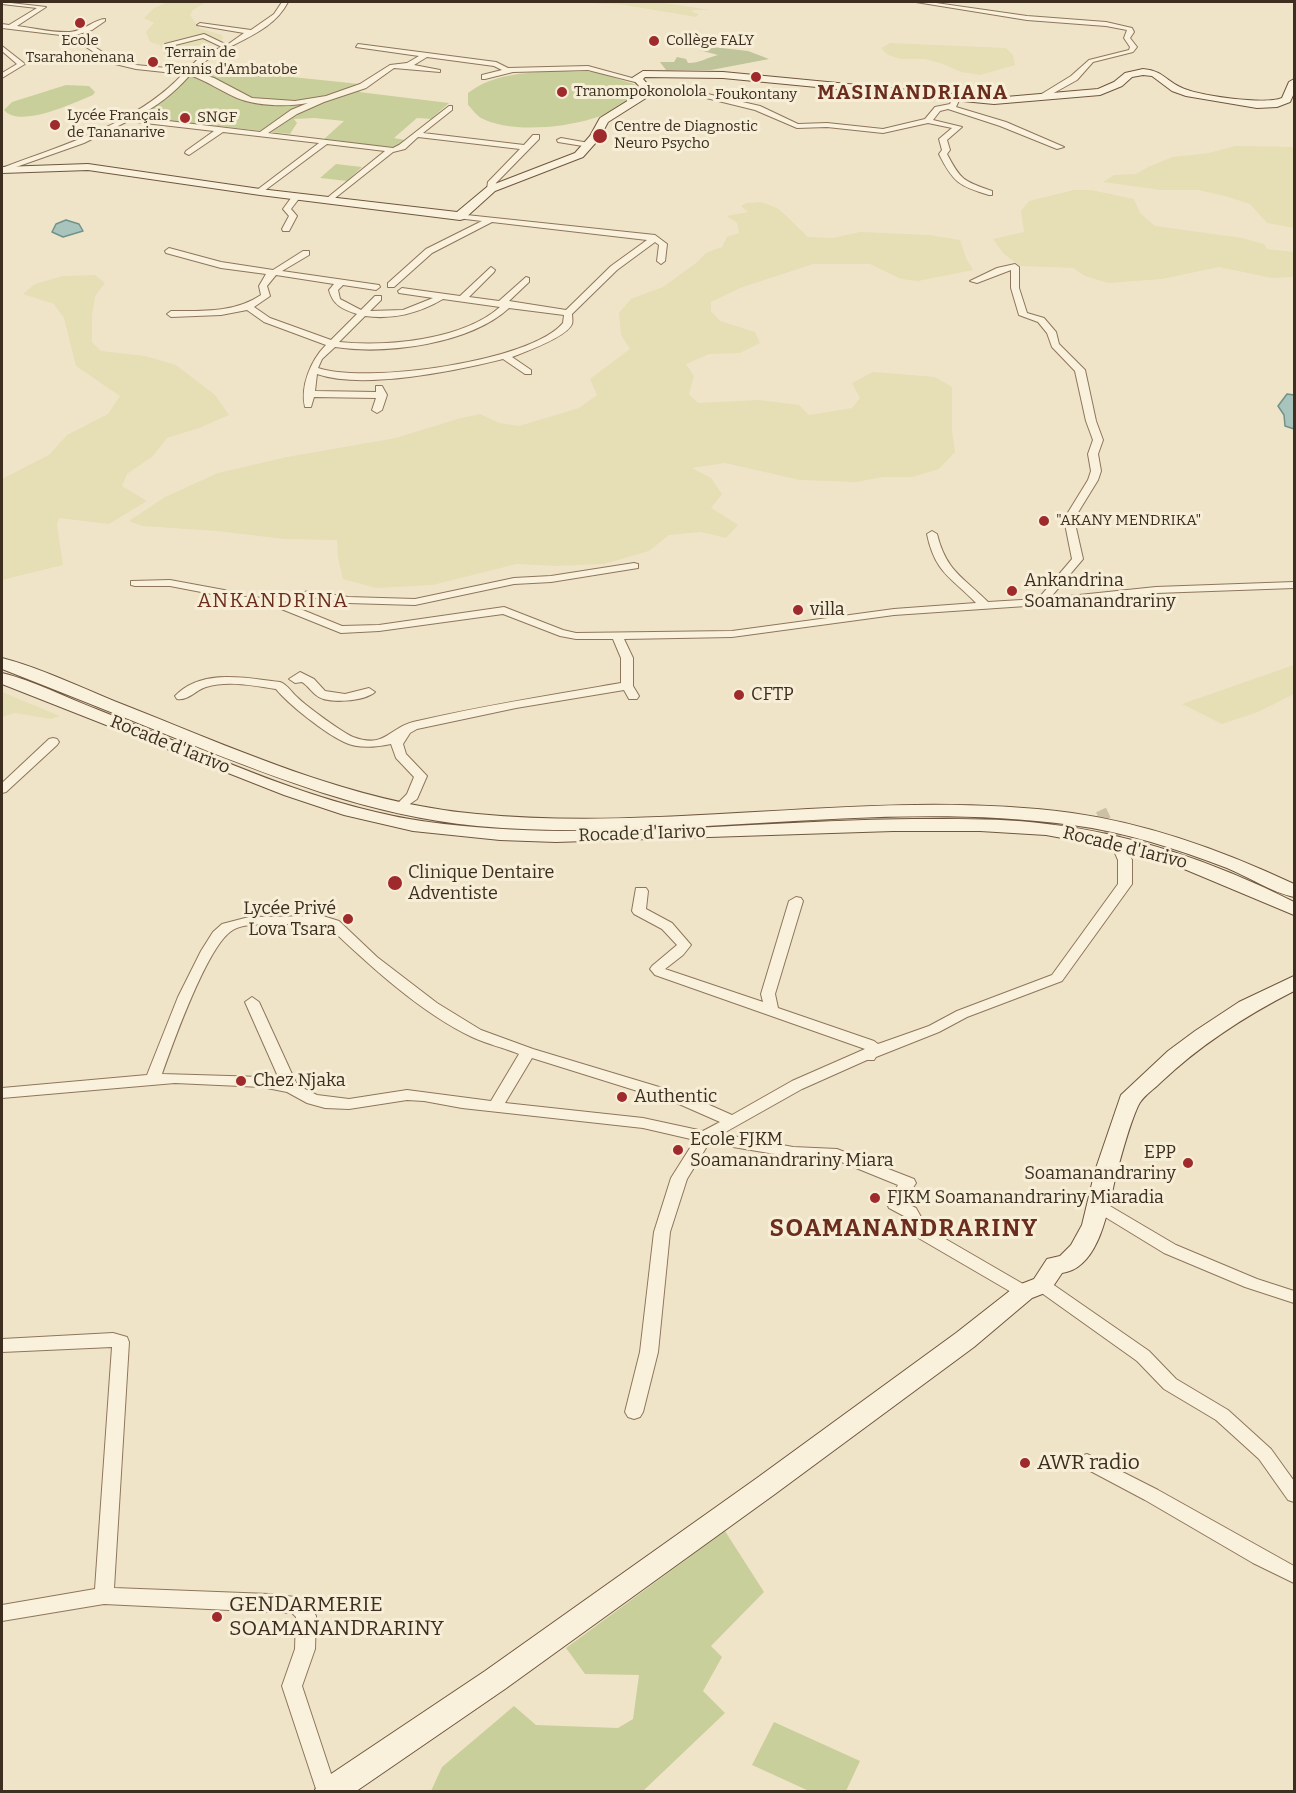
<!DOCTYPE html>
<html>
<head>
<meta charset="utf-8">
<style>
	body { margin:0 }
	#map { position:relative; width:1296px; height:1793px; overflow:hidden; background:#f0e4c8; font-family:Bitter,serif }
	canvas { display:block }
	.frame { position:absolute; inset:0; border:3px solid #3d2e20; pointer-events:none }
</style>
</head>
<body>
<div id="map">
<canvas width="1296" height="1793"></canvas>
<div class="frame"></div>
</div>
<script>
const ctx = document.querySelector('canvas').getContext('2d');
ctx.lineJoin = 'round';
function fillPath(path, color) {
  ctx.fillStyle = color;
  ctx.fill(path, 'evenodd');
}
function trace(path, color, width, dash) {
  ctx.strokeStyle = color;
  ctx.lineWidth = width;
  ctx.lineCap = dash ? 'butt' : 'round';
  ctx.setLineDash(dash || []);
  ctx.stroke(path);
}
function drawText(font, color, halo, rows, align = 'center') {
  ctx.font = font + ' Bitter,serif';
  ctx.lineWidth = 6;
  ctx.setLineDash([]);
  ctx.textBaseline = 'middle';
  ctx.strokeStyle = halo;
  ctx.fillStyle = color;
  for (const [text, x, y, turn = 0] of rows) {
    ctx.save();
    ctx.translate(x, y);
    ctx.rotate((+turn || 0) * Math.PI / 180);
    ctx.textAlign = isNaN(turn) ? turn : align;
    if (halo) ctx.strokeText(text, 0, 0);
    ctx.fillText(text, 0, 0);
    ctx.restore();
  }
}
const farmland = new Path2D(`
	M168,2H206L193,10L190,15L199,28L222,35L223,39L164,55L160,45L150,42L146,32L154,23L144,18L154,8Z
	M575,2H658L710,10H693L692,12L699,14L696,17L624,5Z
	M890,43L1006,48L1013,55L1015,65L980,75L961,72L943,64L925,59H901L888,55L881,48Z
	M1235,146L1294,147V228L1267,223L1250,204L1225,196L1198,190H1161L1103,182L1114,175L1136,174L1148,167L1173,157L1209,153Z
	M1074,190H1091L1134,199L1140,213L1155,226L1242,238L1264,244L1267,249L1294,252V277L1272,278L1219,267L1162,279L1108,283L1085,276L1073,268L1020,266L1004,254L993,239L1024,232L1021,211L1029,201Z
	M761,202L779,209L808,237L833,238L860,232L929,235L960,240L966,258L973,270L918,281L901,279L870,264H813L740,288L711,302V311L720,321L755,332L760,343L740,353L709,354L686,364L694,376L689,394L698,403L759,400L799,405L809,415L852,408L860,398L852,383L873,372L935,377L952,387V431L955,452L939,469L912,477H883L856,482L800,480L725,463L692,468L711,478L722,494L711,508L738,525L726,538L701,532L669,535L649,551L604,564L555,566L517,564L433,585L376,588L343,579L338,558L337,540L285,539L216,531L142,526L129,521L165,497L218,473L287,457L396,438L461,418L480,414L499,423L519,426L579,408L597,395L590,379L630,349L621,335L619,313L631,299L663,287L696,263L706,253L722,247L727,237L739,233L737,223L727,216L748,212L741,206L747,203Z
	M95,275L105,283L95,296L92,316V342L101,351L145,356L176,365L215,395L229,415L199,428L167,438L153,456L127,474L122,486L147,501L109,524L59,518L57,525L63,565L2,580V479L49,455L67,435L108,414L120,396L76,366L64,318L54,304L23,294L35,284L63,276Z
	M1294,665V694L1258,712L1222,724L1182,704Z
	M2,692L60,716L51,719L15,713L2,717Z`);
const green = new Path2D(`
	M196,67L369,85L359,92L449,103L431,119L417,118L394,138L405,140L395,148L324,139L344,121L314,118L294,119L297,123L290,134L136,117L152,109L175,91Z
	M553,71L596,72L637,85L639,93C612,125 518,138 481,118C476,115 472,109 468,105V93C493,74 523,73 553,71Z
	M66,85L89,86L95,92L93,95C73,103 20,129 4,110L12,102Z
	M336,164L362,167L347,181L320,178Z
	M725,1531L764,1592L711,1646L722,1657L703,1691L725,1713L643,1791H431L442,1767L514,1706L536,1725L618,1728L633,1719L639,1675L585,1674L566,1648Z
	M774,1722L860,1761L846,1791H809L752,1765Z`);
const cemetery = new Path2D(`
	M713,47L748,51L769,59L711,70H666L660,62H674L677,57L686,59L688,63C700,63 706,58 718,55L699,50Z`);
const water = new Path2D(`
	M66,220L79,224L83,231L63,237L52,232L56,224Z
	M1287,394L1294,395V429L1285,426L1284,415L1278,406Z`);
const streetTunnelFar1 = new Path2D(`
	M1101,810L1109,827`);
const streetTunnel = new Path2D(`
	M1109,826L1121,851`);
const street = new Path2D(`
	M2,2L46,7L17,26C34,28 53,33 70,32C84,31 95,19 105,19V21L92,30L76,35L115,60L136,65L187,70L200,57L222,47L203,38L167,47L165,44L204,34L227,45L244,33L197,25L200,23L251,30L274,14L282,2H288C269,39 220,43 193,72L214,78L252,98L295,101L326,96L360,84L390,65L407,63L419,56L356,47L358,44L496,62L508,68L588,66L643,81L639,83L588,70L513,72L485,79H482V75L502,70L494,66L427,57L414,65L440,70V72L394,68L366,88L324,102L297,114L268,133L393,148L399,145L449,106H452V110L423,133L524,145L533,135H539V139L496,183L495,189L491,191L487,189L488,182L520,149L418,137L405,149L393,152L330,202L326,200L327,198L385,151L327,144L260,194L256,192L257,190L319,143L223,132L189,155L185,153L186,151L214,131L128,121L84,143L2,172V168C65,144 136,124 183,74L136,69L111,63L69,36L2,28V24L9,25L37,8L2,4ZM190,75C207,81 221,91 237,98C257,106 286,107 308,103L291,110L260,132L135,117C157,107 174,93 190,75Z
	M916,2H929L1027,16L1106,22L1132,28L1134,32L1130,38L1137,47L1133,52L1093,62L1077,80L1043,99H1040V95L1071,76L1089,60L1129,50L1130,47L1124,38L1127,30L1106,26L1027,20Z
	M2,46L25,64L2,78V73L17,64L2,51Z
	M644,90H690L760,106L798,124L827,123L883,129L925,119L935,107L950,104L953,96H956L960,98L956,107L1006,122L1064,147L1057,149L1000,126L948,109L940,111L933,120L962,127L947,140L950,150L947,154C961,181 964,181 992,191V195H989C959,186 953,182 939,154L942,150L939,139L952,128L928,123L883,133L827,127L797,128L755,110L690,94H641V90Z
	M561,138L589,143L593,145L589,147L558,142L557,140Z
	M294,194L301,196L291,209L297,216L289,231H283L282,229L289,216L283,209Z
	M457,214L655,235L667,244L665,261L661,264L657,261L659,245L655,242L617,270L572,314C572,315 573,322 572,324C567,337 525,352 512,357L531,370V374H525L503,359C455,371 363,390 317,374L315,391L376,392V386H382L387,395L382,410L377,413L372,410L376,398L314,397L311,407H305C300,386 311,360 326,345L264,322L247,310L221,315L171,317L167,314L171,311C202,311 234,313 261,295L259,286L266,274L221,268L166,253L165,251L169,248L221,262L273,270L303,251H309V255L282,271L379,285L380,287L376,290L343,285L338,290L340,299L361,310L375,296H381V300L370,311L403,310L433,298L399,293L398,291L402,288L460,296L491,267L495,270L494,272L469,297L499,301L526,277L529,278V282L509,301L566,310L611,266L647,240L492,222L432,253L394,287H388V283L426,249L482,221L457,218ZM276,275L334,284L329,290C333,305 342,309 357,314L331,340L270,318L254,307L270,296L267,286ZM443,299L500,307C463,340 387,347 339,342L365,316C392,320 420,313 443,299ZM509,308L564,315L563,323C531,362 365,384 318,368L322,359L335,347C386,355 470,344 509,308Z
	M1015,264L1019,267V288L1027,313L1044,318L1056,332L1059,344L1085,370L1096,421L1103,440L1098,454L1101,471L1098,480L1074,519L1083,559L1050,598L1156,587L1294,582V588L1156,593L1070,603L894,615L732,637L624,639L633,658V686L639,696L637,699H629L624,690L516,708L417,729L410,733L403,744L406,754L427,776L417,799L400,811L394,807L407,794L414,777L396,758L391,744C377,747 358,749 344,742C325,733 289,705 276,689C254,686 229,680 206,687C196,690 188,701 177,699L175,696C202,668 246,678 280,682C288,685 291,692 297,697C306,706 343,733 353,737C385,749 389,728 413,722C481,706 551,695 621,683V658L613,639H576L560,636L503,614L379,631L341,633L269,604L244,603L222,596L170,586H135L131,585V581L170,580L224,590L245,597L271,598L310,591L348,597L415,599L514,578L551,576L634,563L638,564V568L551,582L514,584L415,605L348,603L310,597L283,602L342,626L379,625L504,607L563,630L576,633L732,631L894,609L976,603C951,577 935,573 927,534L932,531L937,534C946,571 963,577 988,602L1038,599L1072,559L1064,519L1088,480L1091,471L1088,454L1093,440L1086,421L1075,371L1052,347L1047,333L1038,322L1019,315L1011,288V270L977,283L970,281L997,268Z
	M300,672L314,679L325,691L345,694L369,688L375,692C365,701 327,705 316,695C311,691 308,686 302,682L295,683L289,679Z
	M53,738L57,739L59,742L57,745L6,792L2,793V783L49,739Z
	M1122,849L1127,850L1132,860V884L1062,981L967,1017L939,1032L876,1057L874,1060H867L802,1089L722,1134L793,1147L837,1149L914,1179L916,1183L904,1202L916,1208L921,1217L918,1223L1030,1288L1032,1292L1030,1296L1024,1298L1018,1296L903,1229L901,1225L904,1216L889,1208L887,1204L898,1185L834,1159L793,1157L709,1143L687,1179L670,1232L658,1352L643,1412L640,1417L634,1419L628,1417L625,1412L640,1352L654,1232L671,1178L695,1140L643,1128L462,1108L424,1101L407,1100L349,1109L325,1108L307,1103L287,1092L262,1087L175,1083L2,1098V1088L147,1075L178,997L201,951L213,932L222,924L249,917L323,916L339,921L377,957L437,1003L481,1030L533,1049L689,1096L732,1115L792,1081L865,1049L655,975L650,969L652,966L677,945L662,929L634,914L632,911L636,888H646L648,891L646,909L672,923L691,945L683,955L665,969L763,1002L761,994L789,901L796,897L801,898L803,901L775,994L778,1008L874,1041L878,1044L929,1026L957,1011L1052,975L1118,884V860L1115,853ZM261,924H322L329,927C369,965 421,1013 472,1037C487,1044 504,1048 519,1054L491,1101L407,1090L349,1099L317,1095L297,1085L259,1002L252,997L245,1002L280,1081L262,1077L162,1074C173,1043 206,950 230,932C238,925 251,925 261,924ZM532,1058L679,1104L720,1122L703,1131L643,1118L505,1103Z
	M1098,1199L1176,1245L1257,1279L1294,1291V1303L1245,1287L1164,1253L1092,1209L1090,1205L1092,1201Z
	M1042,1279L1048,1281L1149,1351L1176,1379L1228,1410L1271,1449L1294,1481V1502L1288,1500L1259,1459L1216,1420L1164,1389L1137,1361L1036,1289L1034,1285L1036,1281Z
	M113,1333L127,1337L129,1342L114,1588L269,1594L295,1597L309,1603L316,1616L315,1649L302,1686L337,1792H317L282,1686L295,1649L296,1617L292,1613L104,1604L2,1621V1605L95,1589L112,1347L2,1352V1339Z
	M1087,1454L1158,1490L1294,1566V1583L1253,1563L1145,1500L1081,1466L1078,1461L1081,1456Z`);
const secondary = new Path2D(`
	M1143,69C1163,71 1164,79 1180,87C1197,96 1265,105 1282,98L1289,82L1294,79V93L1290,102L1277,107L1257,108L1186,96L1172,91L1152,76L1143,75L1132,77L1122,86L1100,95L994,104L723,78L645,77L643,79L649,86L646,98L608,122L599,139L583,157L495,191L464,219L460,220L260,195L88,170L2,173V167L88,164L260,189L457,212L487,187L575,153L590,136L600,118L637,95L639,86L632,78L643,71L723,72L994,98L1098,89L1114,82L1125,73Z
	M2,658C40,668 78,686 114,701C232,747 350,803 477,814C675,833 874,787 1072,813C1149,824 1224,851 1294,884V897C1271,892 1249,877 1227,868C1177,849 1126,832 1072,825C874,798 675,844 477,826C370,816 268,775 170,736C114,713 58,691 2,669Z
	M2,673C34,681 65,697 96,709C208,753 323,811 444,824C600,842 757,820 913,819C957,819 1002,818 1047,824C1133,834 1217,863 1294,902V915L1177,866L1122,849L1046,835L980,831H893L556,842L500,840L413,831L344,815L284,795L2,684Z
	M1294,976V991C1245,1016 1200,1045 1160,1083C1153,1090 1142,1097 1138,1106C1129,1126 1123,1150 1117,1171C1109,1201 1102,1268 1062,1273L1050,1291L1032,1298L974,1347L775,1494L505,1689L355,1792H314L319,1782L485,1671L757,1478L956,1333L1016,1286L1034,1279L1047,1259L1060,1256L1071,1245L1082,1225L1095,1171L1121,1095L1168,1051L1195,1031L1239,1002Z`);
const markers = [
	[80,23,6,"#9e2a2b"],
	[654,41,6,"#9e2a2b"],
	[153,62,6,"#9e2a2b"],
	[756,77,6,"#9e2a2b"],
	[562,92,6,"#9e2a2b"],
	[185,118,6,"#9e2a2b"],
	[55,125,6,"#9e2a2b"],
	[600,136,8,"#9e2a2b"],
	[1044,521,6,"#9e2a2b"],
	[1012,591,6,"#9e2a2b"],
	[798,610,6,"#9e2a2b"],
	[739,695,6,"#9e2a2b"],
	[395,883,8,"#9e2a2b"],
	[348,919,6,"#9e2a2b"],
	[241,1081,6,"#9e2a2b"],
	[622,1097,6,"#9e2a2b"],
	[678,1150,6,"#9e2a2b"],
	[1188,1163,6,"#9e2a2b"],
	[875,1198,6,"#9e2a2b"],
	[1025,1463,6,"#9e2a2b"],
	[217,1617,6,"#9e2a2b"]
];
const farPoinames = [
	["Ecole",80,41,"center"],
	["Tsarahonenana",80,58,"center"],
	["Collège FALY",666,41],
	["Terrain de",165,53],
	["Tennis d'Ambatobe",165,70],
	["Tranompokonolola",574,92],
	["Foukontany",756,95,"center"],
	["Lycée Français",67,116],
	["de Tananarive",67,133],
	["SNGF",197,118],
	["Centre de Diagnostic",614,127],
	["Neuro Psycho",614,144],
	["\"AKANY MENDRIKA\"",1056,521]
];
const poiNames = [
	["Ankandrina",1024,581],
	["Soamanandrariny",1024,602],
	["villa",810,610],
	["CFTP",751,695],
	["Clinique Dentaire",408,873],
	["Adventiste",408,894],
	["Lycée Privé",336,909,"right"],
	["Lova Tsara",336,930,"right"],
	["Chez Njaka",253,1081],
	["Authentic",634,1097],
	["Ecole FJKM",690,1140],
	["Soamanandrariny Miara",690,1161],
	["EPP",1176,1153,"right"],
	["Soamanandrariny",1176,1174,"right"],
	["FJKM Soamanandrariny Miaradia",887,1198]
];
const streetNames = [
	["Rocade d'Iarivo",170,745,22],
	["Rocade d'Iarivo",642,834,-2],
	["Rocade d'Iarivo",1125,848,14]
];
const farDistrictnames = [
	["MASINANDRIANA",913,93]
];
const neighbourhoodNames = [
	["ANKANDRINA",273,601]
];
const nearPoinames = [
	["AWR radio",1037,1463],
	["GENDARMERIE",229,1605],
	["SOAMANANDRARINY",229,1629]
];
const districtNames = [
	["SOAMANANDRARINY",904,1229]
];
fillPath(farmland, '#e6deb5');
fillPath(green, '#c9cf9b');
fillPath(cemetery, '#bfc49a');
fillPath(water, '#a9c4bc');
trace(water, '#6f938a', 1.5);
trace(streetTunnelFar1, '#ccc0a6', 11, [11, 6]);
trace(streetTunnel, '#ccc0a6', 14, [14, 8]);
trace(street, '#8d765c', 2);
trace(secondary, '#6f573f', 2);
fillPath(street, '#faf1dc');
fillPath(secondary, '#faf1dc');
for (const [x, y, r, color] of markers) {
  const dot = new Path2D();
  dot.arc(x, y, r, 0, 2 * Math.PI);
  ctx.fillStyle = color;
  ctx.fill(dot);
  trace(dot, '#f7eed8', 2);
}
drawText('15px', '#3d2e20', '#f7eed8', farPoinames, 'left');
drawText('18px', '#3d2e20', '#f7eed8', poiNames, 'left');
drawText('18px', '#3d2e20', '#f7eed8', streetNames);
ctx.letterSpacing = '1.5px';
drawText('bold 20px', '#6b2e1e', '#f7eed8', farDistrictnames);
ctx.letterSpacing = '0px';
ctx.letterSpacing = '1.5px';
drawText('20px', '#6b2e1e', '#f7eed8', neighbourhoodNames);
ctx.letterSpacing = '0px';
drawText('21px', '#3d2e20', '#f7eed8', nearPoinames, 'left');
ctx.letterSpacing = '1.5px';
drawText('bold 24px', '#6b2e1e', '#f7eed8', districtNames);
ctx.letterSpacing = '0px';
</script>
</body>
</html>
